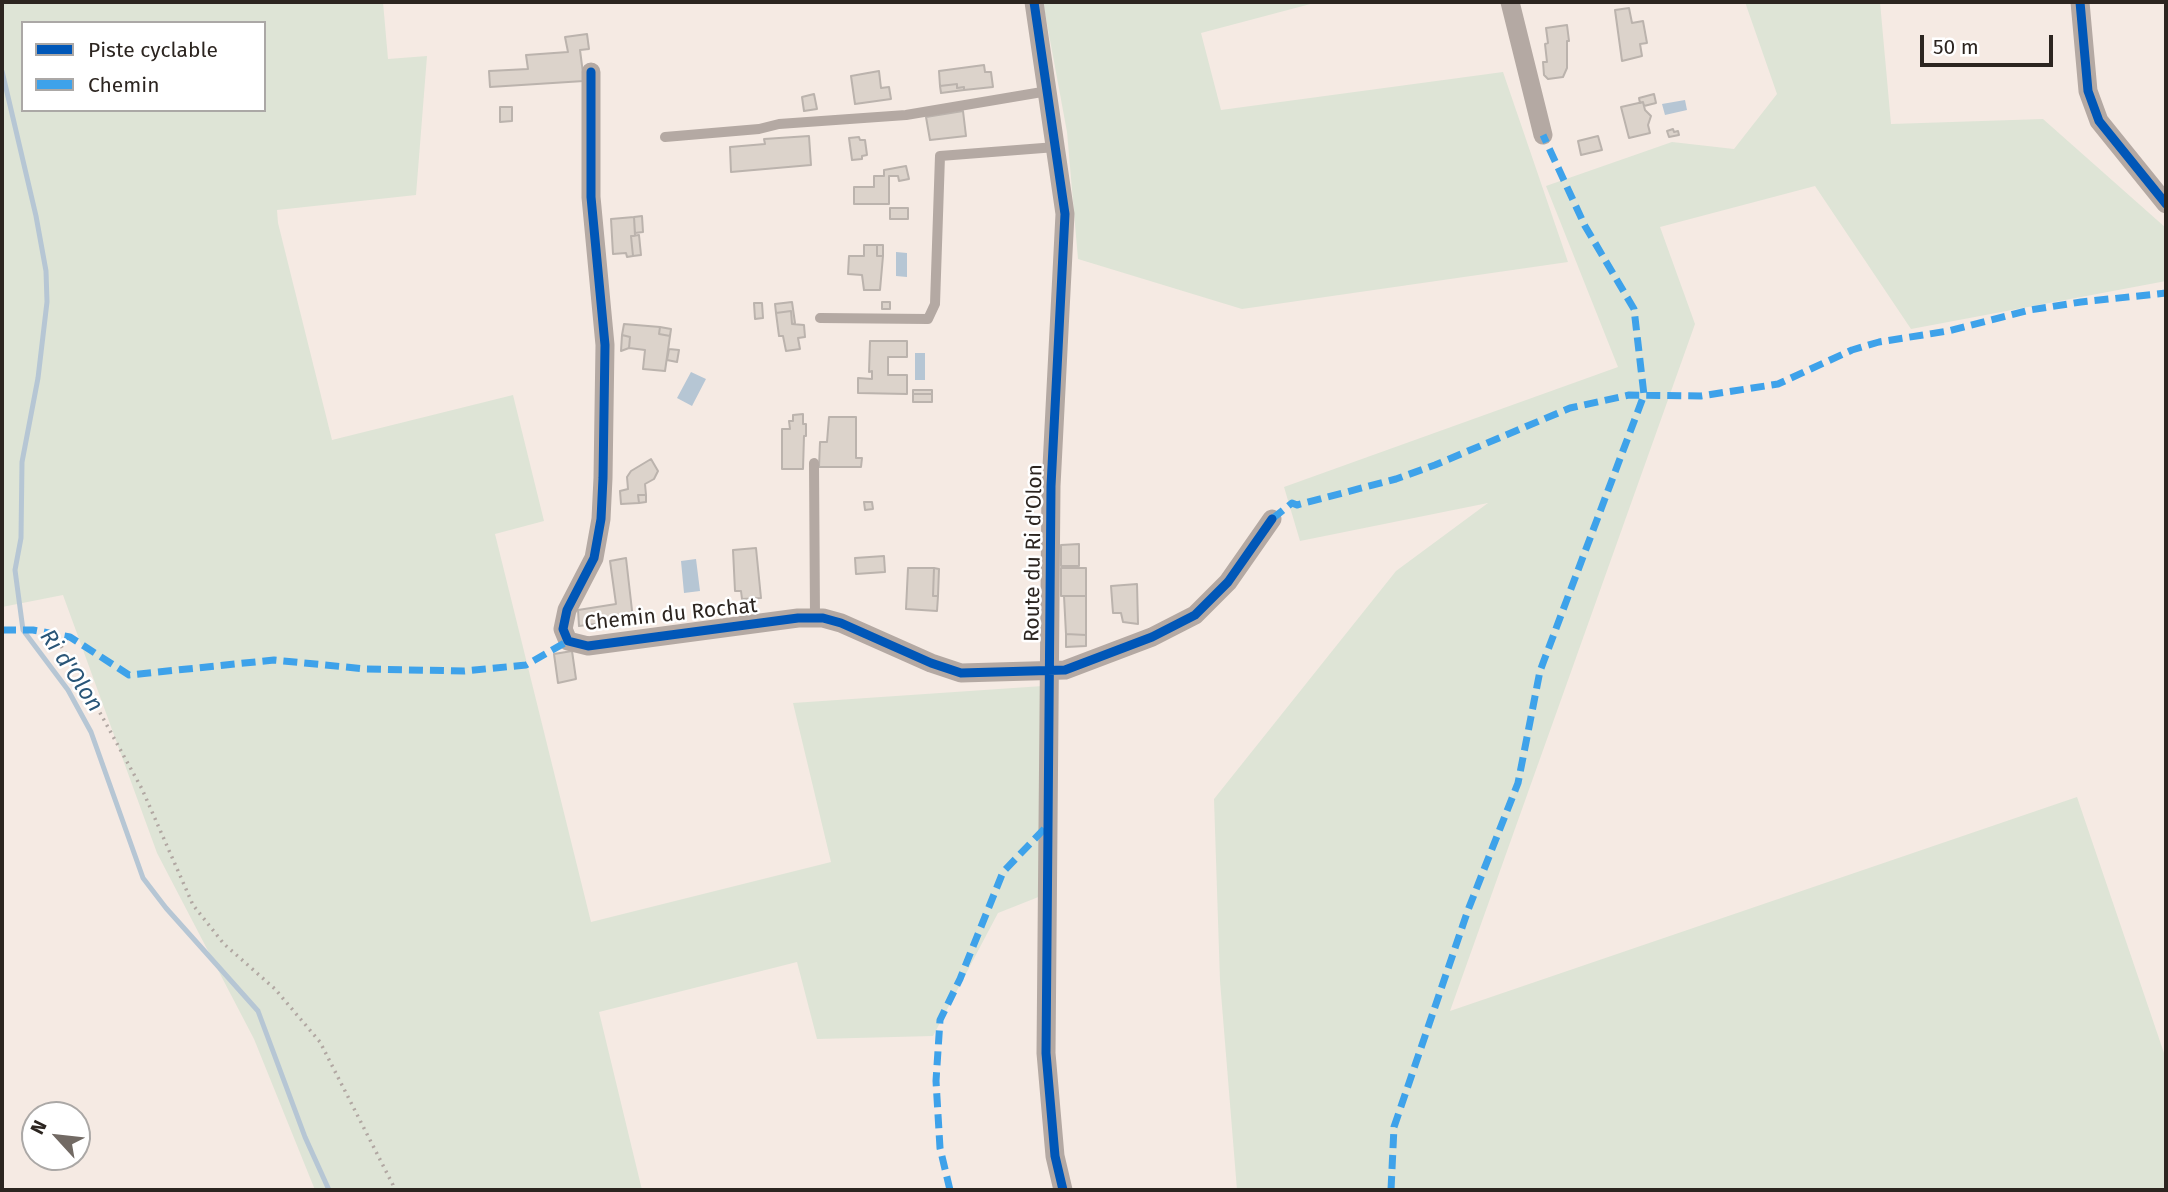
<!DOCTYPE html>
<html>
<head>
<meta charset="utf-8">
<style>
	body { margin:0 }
	#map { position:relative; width:2168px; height:1192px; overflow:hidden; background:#f5eae3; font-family:"Fira Sans",sans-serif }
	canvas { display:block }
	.frame { position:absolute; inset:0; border:4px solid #2c2520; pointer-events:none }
	.legend { position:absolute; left:21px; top:21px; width:245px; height:91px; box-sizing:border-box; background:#fff; border:2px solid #aba8a6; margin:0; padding:9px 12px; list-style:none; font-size:21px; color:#2c2520 }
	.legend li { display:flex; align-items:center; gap:14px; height:35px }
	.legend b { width:35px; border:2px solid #aba8a6 }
	.north { position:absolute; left:21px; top:1101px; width:70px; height:70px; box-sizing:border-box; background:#fff; border:2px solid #aba8a6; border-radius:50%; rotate:297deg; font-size:19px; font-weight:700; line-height:28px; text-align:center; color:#2c2520 }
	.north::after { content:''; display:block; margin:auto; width:24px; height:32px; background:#726a64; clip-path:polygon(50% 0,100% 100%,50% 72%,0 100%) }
	.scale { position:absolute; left:1920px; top:35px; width:133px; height:32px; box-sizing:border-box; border:4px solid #2c2520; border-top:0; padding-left:9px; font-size:21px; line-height:24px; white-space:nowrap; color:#2c2520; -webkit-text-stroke:5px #fff; paint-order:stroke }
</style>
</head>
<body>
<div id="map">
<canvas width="2168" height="1192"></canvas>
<div class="frame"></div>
<ul class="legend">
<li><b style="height:9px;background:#0057b8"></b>Piste cyclable</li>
<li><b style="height:9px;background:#3ea2ea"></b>Chemin</li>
</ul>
<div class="north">N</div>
<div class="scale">50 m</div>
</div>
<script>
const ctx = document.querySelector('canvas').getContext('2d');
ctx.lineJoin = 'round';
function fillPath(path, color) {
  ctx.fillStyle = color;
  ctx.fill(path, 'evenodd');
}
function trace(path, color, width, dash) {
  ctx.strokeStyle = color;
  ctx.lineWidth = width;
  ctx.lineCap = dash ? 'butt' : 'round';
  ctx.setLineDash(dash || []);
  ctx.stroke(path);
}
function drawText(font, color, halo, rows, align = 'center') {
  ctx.font = font + ' "Fira Sans",sans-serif';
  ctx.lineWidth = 5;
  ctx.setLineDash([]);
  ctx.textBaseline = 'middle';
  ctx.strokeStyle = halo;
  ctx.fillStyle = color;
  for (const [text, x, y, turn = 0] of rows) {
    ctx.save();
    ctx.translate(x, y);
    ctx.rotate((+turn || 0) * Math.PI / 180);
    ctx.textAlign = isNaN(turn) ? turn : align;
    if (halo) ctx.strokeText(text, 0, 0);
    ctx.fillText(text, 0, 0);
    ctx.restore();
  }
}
const green = new Path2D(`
	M2,2H383L388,59L427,56L416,195L277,210L278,223L332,440L513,395L544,521L495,534L591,922L831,862L793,703L1043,686L1041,896L998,913L933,1036L817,1039L797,962L599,1012L642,1190H315L254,1039L157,853L63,595L2,607ZM23,23H264V110H23Z
	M1043,2H1318L1201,33L1221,110L1503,72L1568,262L1242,309L1078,259L1067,132Z
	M1745,2H1880L1891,124L2043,119L2166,228V281L1911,329L1815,186L1660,227L1695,324L1450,1011L2077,797L2166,1059V1190H1237L1220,981L1214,799L1396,571L1488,503L1300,541L1284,487L1618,367L1546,186L1672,142L1734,149L1777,94Z`);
const water = new Path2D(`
	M1685,100L1687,110L1665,115L1662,104Z
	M896,252L907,253V277L896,276Z
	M915,353H925V380H915Z
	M691,372L706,379L692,406L677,398Z
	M696,559L700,591L684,593L681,561Z`);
const stream = new Path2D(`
	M2,71L36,216L46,271L47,302L38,378L22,462L21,538L15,570L23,630L68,690L91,732L143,878L166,908L258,1011L305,1137L329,1190`);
const building = new Path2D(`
	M1629,8L1632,23L1643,21L1647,43L1640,44L1642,56L1622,61L1615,10Z
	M1567,25L1569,41H1567V68L1563,77L1548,79L1544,75L1543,62H1547L1545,44L1548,43L1546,28Z
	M587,34L589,49L580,50L584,81L490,87L489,71L528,69L526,55L568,52L565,37Z
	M984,65L985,72H991L993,87L964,90V87L957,88V84L940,86L939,71Z
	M879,71L881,88L889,87L891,99L855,104L851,76Z
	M957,84V88L964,87V90L941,93L940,86Z
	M814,94L817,109L804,111L802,97Z
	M1654,94L1656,103L1644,106L1643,102L1640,103L1639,98Z
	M1643,102L1645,110L1651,116L1648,125L1650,133L1629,138L1621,107Z
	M500,107H512V121L500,122Z
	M963,111L966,136L930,140L926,117Z
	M1673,129L1674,132L1678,131L1679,135L1669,137L1667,131Z
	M809,136L811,165L731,172L730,147L765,144L764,139Z
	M1598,136L1602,150L1581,155L1578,141Z
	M859,137L860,140H865L867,155L862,156V159L852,160L849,138Z
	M906,166L909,179L899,181L898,176H889V204H854V187H874V176H884V170Z
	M890,208H908V219H890Z
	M642,216L643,232L635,233L634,217Z
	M634,217L635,236H631L633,256L627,257L626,253L613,254L611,219Z
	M639,235L641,255L633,256L631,236Z
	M864,245H877V256H883L880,290H864L862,275L848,274L849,256H864Z
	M877,245H883V256H877Z
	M792,302L795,323L792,324L791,311L776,313L775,304Z
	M882,302H890V309H882Z
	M754,303H762L763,318L755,319Z
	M791,311L792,324L804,325L805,337L798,338L800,349L786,351L783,336H779L776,313Z
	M624,324L660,327L659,334L670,336L665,371L643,369L645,350L629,348L630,337L622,335Z
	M660,327L671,329L670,336L659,334Z
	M622,335L630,337L629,348L621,351Z
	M870,341H907V357H888V375H907V394L858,393V378L872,379V371L869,372Z
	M669,349L679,350L677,362L667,360Z
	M913,390H932V394H913Z
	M913,394H932V402H913Z
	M803,414V424H806V436H804L803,469H782V429H790L789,421H793V415Z
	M829,417H856V458H862L861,467H819L820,442H827Z
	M651,459L658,471L654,479L645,484L646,495H638L639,503L621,504L620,491L628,489L627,477L631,471Z
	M638,495H646V502L639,503Z
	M864,502H872L873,509L865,510Z
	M1079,544V566H1061V545Z
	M756,548L761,598L742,599L741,591H735L733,550Z
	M884,556L885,572L856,574L855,558Z
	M626,558L633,619L579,626L578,610L616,604L610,561Z
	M908,568H934L933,596H938L937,611L906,609Z
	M934,568L939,569L938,596H933Z
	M1061,568H1086V596H1061Z
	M1137,584L1138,624L1123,622L1121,613H1113L1111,586Z
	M1064,596H1086V635L1066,634Z
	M1066,634L1086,635V646L1066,647Z
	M572,651L576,679L558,683L554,654Z`);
const path = new Path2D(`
	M54,634L93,700L142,789L193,905L224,944L275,989L320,1042L393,1185L394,1190`);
const service = new Path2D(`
	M665,137L759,129L779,124L906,115L1048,91
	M820,318L928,319L935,304L940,156L1056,147
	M814,463L815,618`);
const minor = new Path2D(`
	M1034,2L1065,214L1051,486L1046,1053L1055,1156L1063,1190
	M1510,2L1543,135
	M2080,2L2088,91L2099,121L2166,204
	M591,72V197L605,345L603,478L601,519L594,558L567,610L563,629L568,641L588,646L798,618H823L841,623L931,663L961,673L1065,670L1152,637L1195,615L1228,582L1272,519`);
const quiet = new Path2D(`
	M1272,519L1292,503L1297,505L1396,479L1435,465L1570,408L1629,395L1701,396L1778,384L1852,350L1879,342L1948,331L2030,310L2081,302L2166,293
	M2,630H33L70,637L129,675L274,660L366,669L464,671L526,665L568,641
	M950,1190L940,1148L936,1081L940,1020L960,979L1003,872L1047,826
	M1391,1190L1394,1127L1468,910L1518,783L1540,671L1644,395L1634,309L1585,226L1543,135`);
const cycleway = new Path2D(`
	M1034,2L1065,214L1051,486L1046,1053L1055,1156L1063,1190
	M2080,2L2088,91L2099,121L2166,204
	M591,72V197L605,345L603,478L601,519L594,558L567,610L563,629L568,641L588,646L798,618H823L841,623L931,663L961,673L1065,670L1152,637L1195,615L1228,582L1272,519`);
const streetNames = [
	["Route du Ri d'Olon",1034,553,-89],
	["Chemin du Rochat",671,615,-6]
];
const waterNames = [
	["Ri d'Olon",71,671,56]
];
fillPath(green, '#dee4d6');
fillPath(water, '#b6c6d4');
trace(stream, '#b6c6d4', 5);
fillPath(building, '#dcd3cb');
trace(building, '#bbb3ad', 2);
trace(path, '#b1a7a2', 3.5, [2, 5]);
trace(service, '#b4a9a3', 10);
trace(minor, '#b4a9a3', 19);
trace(quiet, '#3ea2ea', 7, [14, 7]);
trace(cycleway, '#0057b8', 9);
drawText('21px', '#2c2520', '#fff', streetNames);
drawText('italic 23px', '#295577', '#fff', waterNames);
</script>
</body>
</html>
